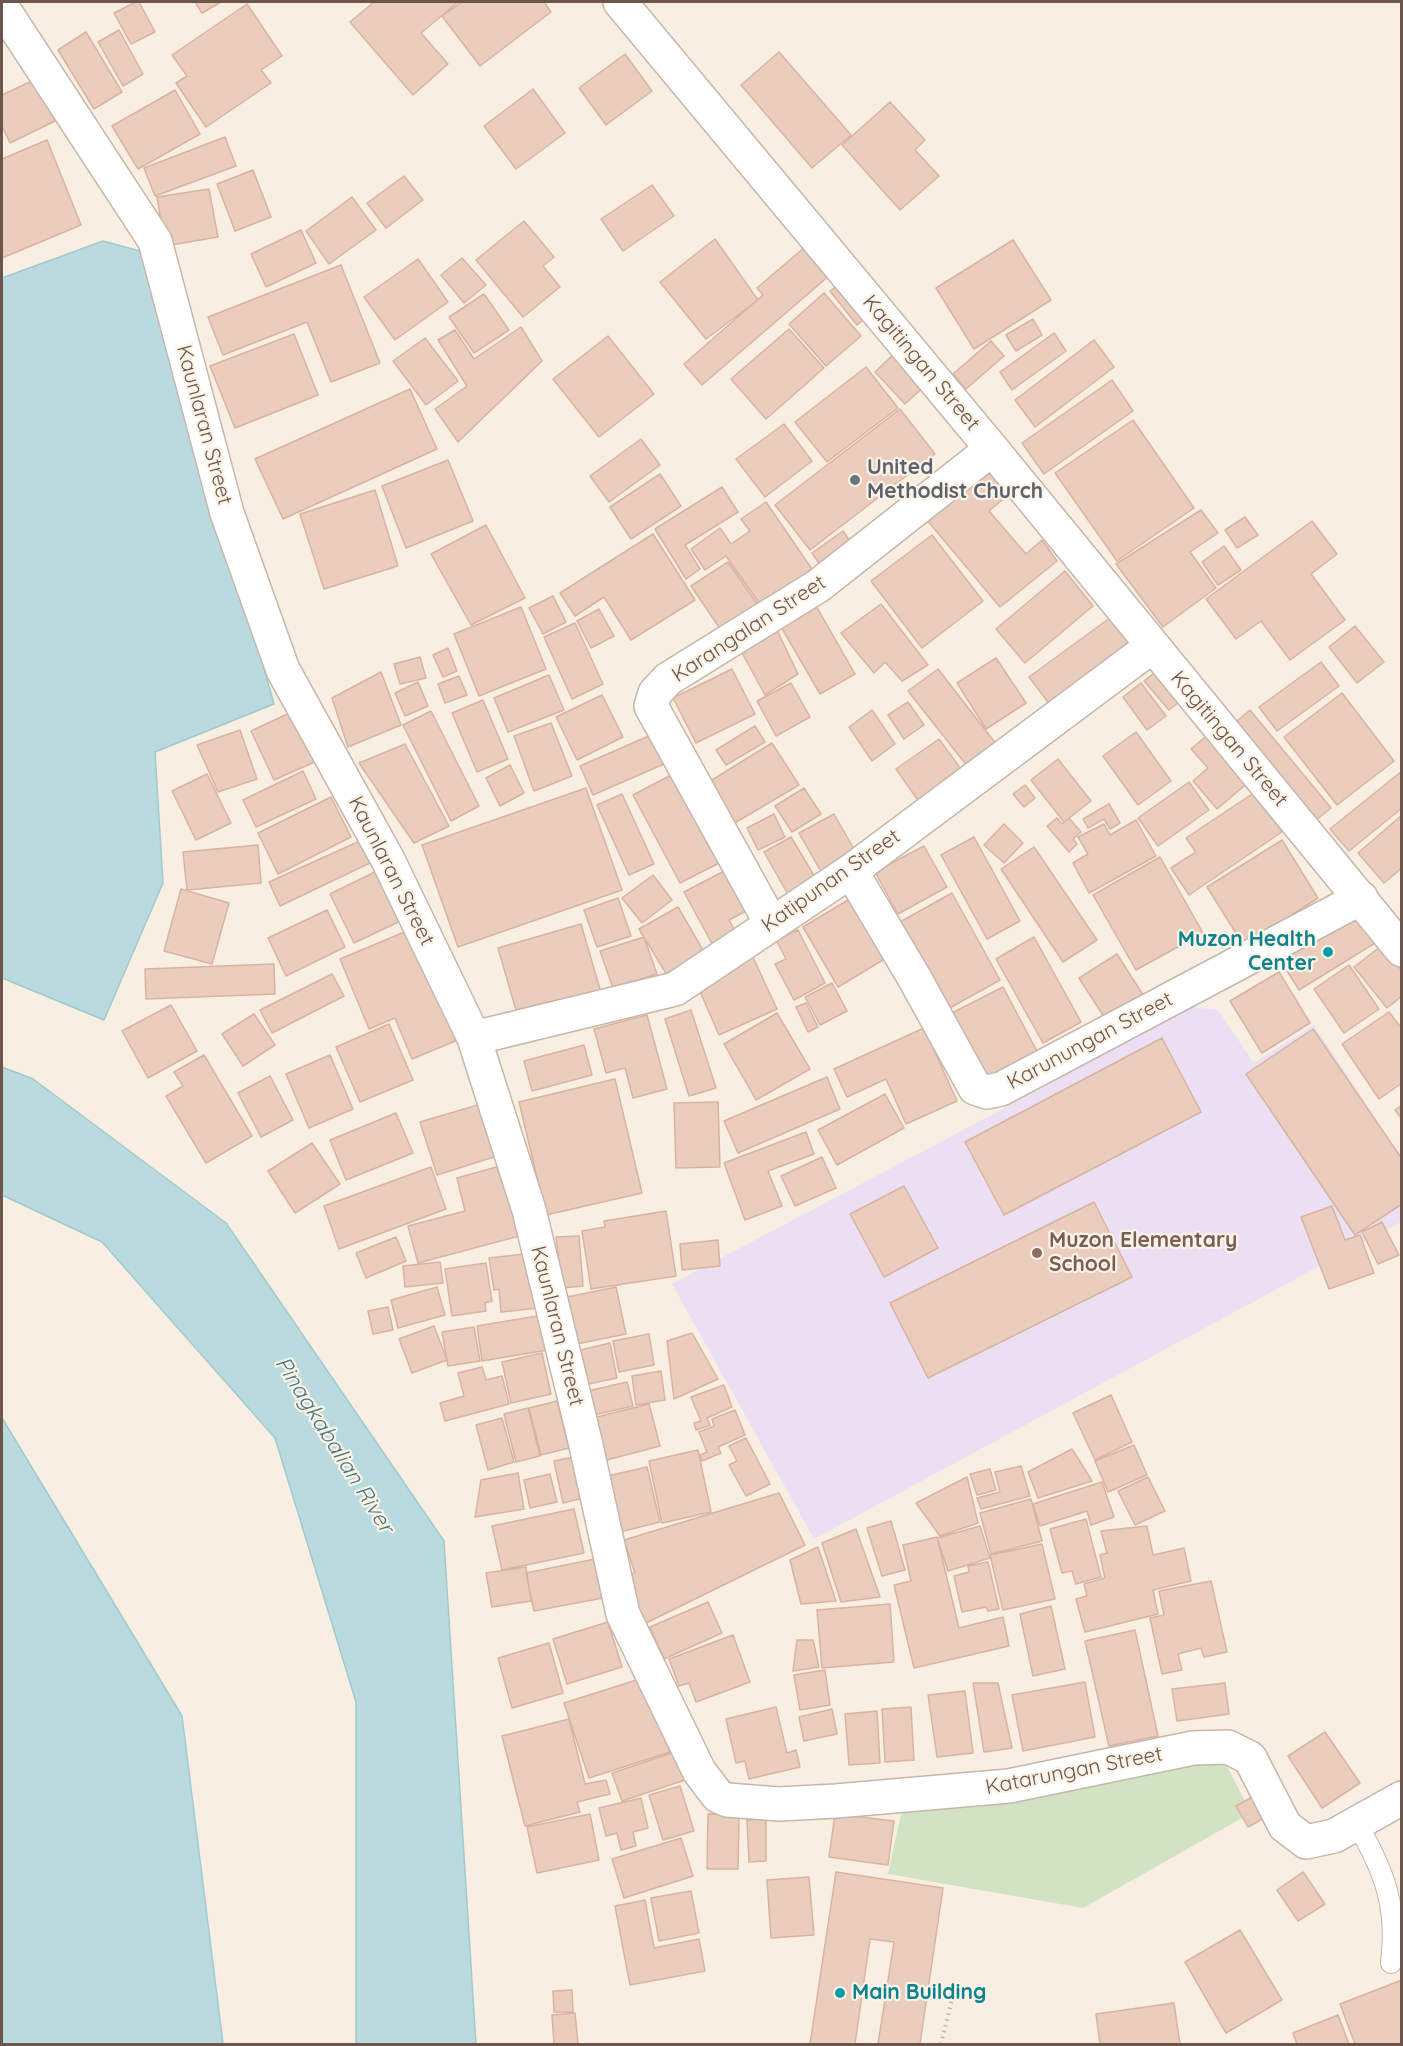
<!DOCTYPE html>
<html>
<head>
<meta charset="utf-8">
<style>
	body { margin:0 }
	#map { position:relative; width:1403px; height:2046px; overflow:hidden; background:#f8eee2; font-family:Quicksand,sans-serif }
	canvas { display:block }
	.frame { position:absolute; inset:0; border:3px solid #6c564c; pointer-events:none }
</style>
</head>
<body>
<div id="map">
<canvas width="1403" height="2046"></canvas>
<div class="frame"></div>
</div>
<script>
const ctx = document.querySelector('canvas').getContext('2d');
ctx.lineJoin = 'round';
function fillPath(path, color) {
  ctx.fillStyle = color;
  ctx.fill(path, 'evenodd');
}
function trace(path, color, width, dash) {
  ctx.strokeStyle = color;
  ctx.lineWidth = width;
  ctx.lineCap = dash ? 'butt' : 'round';
  ctx.setLineDash(dash || []);
  ctx.stroke(path);
}
function drawText(font, color, halo, rows, align = 'center') {
  ctx.font = font + ' Quicksand,sans-serif';
  ctx.lineWidth = 4.5;
  ctx.setLineDash([]);
  ctx.textBaseline = 'middle';
  ctx.strokeStyle = halo;
  ctx.fillStyle = color;
  for (const [text, x, y, turn = 0] of rows) {
    ctx.save();
    ctx.translate(x, y);
    ctx.rotate((+turn || 0) * Math.PI / 180);
    ctx.textAlign = isNaN(turn) ? turn : align;
    if (halo) ctx.strokeText(text, 0, 0);
    ctx.fillText(text, 0, 0);
    ctx.restore();
  }
}
const education = new Path2D(`
	M1172,1005L1218,1010L1254,1063L1314,1025L1401,1157V1222L814,1539L672,1284L1056,1081Z`);
const green = new Path2D(`
	M1200,1759L1227,1766L1251,1813L1083,1908L888,1874L902,1809L984,1805Z`);
const water = new Path2D(`
	M103,241L147,253L274,704L155,752L163,883L104,1020L2,978V278Z
	M2,1067L33,1079L226,1223L444,1541L476,2044H356V1702L275,1438L102,1242L2,1195Z
	M2,1418L182,1716L223,2044H2Z`);
const building = new Path2D(`
	M136,2H139L155,32L131,44L114,13Z
	M195,2H221L202,13Z
	M374,2H458L421,33L448,64L413,95L350,22Z
	M462,2H544L551,12L480,66L442,16Z
	M247,4L282,56L261,70L271,83L206,127L176,83L187,76L172,55Z
	M119,30L143,74L123,86L98,42Z
	M86,32L122,92L94,109L58,50Z
	M779,52L851,135L812,168L741,85Z
	M625,54L652,91L606,125L579,88Z
	M34,80L55,121L10,143L2,126V95Z
	M533,89L565,133L516,169L484,126Z
	M175,90L200,134L138,169L112,126Z
	M890,102L925,140L915,150L939,176L900,210L842,145Z
	M225,137L236,166L155,196L144,168Z
	M47,140L81,225L2,258V159Z
	M253,170L271,217L235,231L217,184Z
	M404,176L423,200L386,228L367,203Z
	M652,185L674,216L623,251L601,219Z
	M209,189L218,237L165,246L157,197Z
	M352,197L376,230L329,264L306,231Z
	M524,221L554,257L543,266L560,287L523,317L476,260Z
	M301,230L316,263L266,287L251,254Z
	M715,239L758,300L706,339L660,282Z
	M1013,240L1051,300L974,349L936,288Z
	M812,241L837,269L702,385L684,364L763,295L757,288Z
	M462,258L486,285L464,303L441,275Z
	M418,259L448,302L395,340L364,297Z
	M341,265L380,363L331,382L307,322L223,355L208,317Z
	M847,278L874,311L857,325L830,291Z
	M824,293L861,336L826,366L789,324Z
	M484,294L509,330L474,353L449,317Z
	M1033,319L1042,335L1016,351L1006,335Z
	M521,327L542,361L458,442L435,409L467,386L438,340L455,330L474,359Z
	M789,329L824,368L766,419L731,379Z
	M1054,333L1066,351L1012,390L1000,372Z
	M294,334L318,395L235,428L210,366Z
	M608,336L654,394L599,437L553,379Z
	M425,338L458,381L426,405L393,361Z
	M1094,340L1114,367L1035,427L1015,400Z
	M991,341L1004,356L966,389L953,374Z
	M897,351L927,384L905,404L875,372Z
	M866,367L898,408L827,462L795,422Z
	M1112,380L1133,411L1044,474L1022,443Z
	M410,389L437,449L283,519L255,459Z
	M900,409L935,454L810,550L775,505Z
	M1133,420L1194,508L1117,561L1055,473Z
	M784,424L812,461L765,497L736,459Z
	M641,439L660,465L609,502L590,476Z
	M448,460L473,521L406,548L382,486Z
	M993,469L1013,491L989,511L1026,554L1042,540L1057,561L1000,607L926,519Z
	M660,474L681,506L631,539L610,507Z
	M722,487L738,512L685,545L700,569L686,579L655,529Z
	M375,490L398,566L324,589L300,514Z
	M766,502L814,572L762,607L726,556L705,570L691,549L720,528L731,544L750,531L741,519Z
	M1201,510L1218,533L1190,552L1216,588L1163,627L1116,564Z
	M1245,517L1258,535L1237,548L1225,530Z
	M1312,521L1337,554L1311,574L1345,620L1290,660L1261,621L1236,639L1206,599Z
	M486,525L525,598L471,625L431,554Z
	M843,531L854,547L823,569L812,553Z
	M653,534L695,600L631,640L604,597L575,616L560,593Z
	M932,535L983,601L922,648L871,581Z
	M1224,546L1241,570L1218,585L1202,562Z
	M728,562L758,605L721,630L691,586Z
	M1065,571L1093,606L1025,663L996,629Z
	M553,596L566,622L543,634L529,608Z
	M815,604L855,674L820,694L780,625Z
	M881,604L928,665L902,681L885,662L874,673L841,633Z
	M521,607L546,669L479,696L454,634Z
	M599,609L614,636L591,648L577,621Z
	M1114,615L1135,643L1051,706L1029,677Z
	M575,623L603,684L572,699L544,637Z
	M1355,626L1384,662L1357,683L1329,647Z
	M777,630L798,674L765,695L741,651Z
	M448,648L457,671L443,677L433,655Z
	M420,657L426,678L400,684L394,664Z
	M996,658L1026,703L986,729L957,683Z
	M1321,662L1339,686L1277,731L1259,707Z
	M1163,666L1187,696L1169,710L1144,681Z
	M732,669L755,714L696,743L673,698Z
	M938,669L1000,749L971,771L908,691Z
	M381,672L401,725L348,747L332,698Z
	M549,675L564,710L508,732L494,698Z
	M459,676L467,695L445,703L438,684Z
	M418,682L428,706L405,716L395,693Z
	M791,683L810,717L776,736L757,701Z
	M1141,683L1166,716L1147,730L1123,697Z
	M1342,693L1394,761L1337,805L1284,737Z
	M602,695L623,737L577,760L556,717Z
	M483,700L508,759L477,772L452,713Z
	M908,702L924,725L904,739L888,715Z
	M296,710L319,760L274,780L251,731Z
	M872,710L895,744L872,761L849,727Z
	M1250,710L1331,808L1310,825L1231,726Z
	M431,711L479,806L451,821L403,725Z
	M551,723L572,776L534,791L514,736Z
	M755,726L765,742L726,765L716,750Z
	M240,730L257,779L218,792L197,745Z
	M1136,732L1171,781L1138,805L1103,756Z
	M1210,733L1250,781L1217,809L1193,781L1208,768L1191,749Z
	M651,735L664,764L593,795L580,766Z
	M939,739L966,776L922,806L896,769Z
	M772,743L799,785L733,824L707,783Z
	M405,744L449,826L414,843L359,763Z
	M1058,759L1091,801L1064,822L1031,780Z
	M510,765L524,793L500,806L486,778Z
	M303,771L316,799L256,827L243,800Z
	M1402,771V808L1349,851L1330,829Z
	M675,773L723,861L680,883L633,795Z
	M207,774L231,823L196,840L172,791Z
	M1189,782L1209,810L1158,846L1138,818Z
	M1025,785L1035,798L1024,807L1013,794Z
	M586,788L622,890L458,947L422,845Z
	M804,788L821,814L792,832L775,806Z
	M1255,792L1282,832L1189,895L1171,868L1196,852L1186,838Z
	M622,794L654,864L629,875L597,805Z
	M331,797L351,837L278,874L258,833Z
	M1109,804L1120,823L1110,829L1104,819L1088,828L1083,819Z
	M774,814L785,837L758,850L747,828Z
	M834,814L859,858L824,877L799,833Z
	M1402,815V868L1384,883L1358,853Z
	M1057,818L1062,824L1069,818L1081,832L1073,839L1077,844L1069,852L1047,826Z
	M1136,820L1156,856L1089,893L1073,863L1088,854L1078,837L1104,824L1110,835Z
	M1004,824L1023,843L1004,863L984,845Z
	M791,837L818,882L790,898L764,852Z
	M974,837L1020,921L987,939L941,855Z
	M362,840L372,862L280,906L269,882Z
	M1282,840L1318,898L1244,946L1207,887Z
	M258,845L261,883L187,890L183,852Z
	M924,846L947,887L898,914L875,872Z
	M1034,847L1097,940L1063,962L1001,869Z
	M1160,857L1203,933L1136,970L1093,895Z
	M385,867L409,917L354,943L330,894Z
	M728,869L750,909L729,920L738,936L715,949L684,892Z
	M653,875L672,900L642,923L622,898Z
	M181,889L229,903L212,964L164,951Z
	M952,893L1000,980L948,1009L900,922Z
	M853,897L888,957L838,987L803,927Z
	M618,898L631,936L597,947L584,910Z
	M678,907L704,952L667,975L639,929Z
	M327,910L345,947L286,976L268,938Z
	M1357,915L1375,943L1299,990L1281,961Z
	M581,924L601,993L518,1017L498,948Z
	M419,926L465,1037L412,1059L395,1018L369,1029L340,959Z
	M798,930L825,983L794,1000L775,964L786,959L776,940Z
	M644,937L657,974L613,988L600,951Z
	M1034,937L1081,1022L1043,1043L996,959Z
	M1381,946L1402,971V996L1387,1008L1354,967Z
	M1117,954L1143,995L1106,1020L1079,978Z
	M752,955L777,1009L719,1035L695,980Z
	M274,964L275,994L146,999L145,969Z
	M1349,965L1379,1009L1344,1033L1314,989Z
	M1279,972L1310,1023L1262,1053L1230,1001Z
	M332,974L344,996L272,1033L260,1010Z
	M832,983L847,1011L820,1025L805,997Z
	M1003,987L1039,1055L984,1084L948,1015Z
	M806,1003L818,1027L808,1032L796,1007Z
	M171,1005L197,1051L148,1078L122,1031Z
	M691,1010L716,1088L689,1096L665,1019Z
	M1389,1012L1402,1029V1083L1379,1099L1342,1044Z
	M777,1013L810,1069L756,1100L724,1044Z
	M254,1014L275,1045L243,1066L222,1034Z
	M647,1015L667,1089L633,1098L625,1068L606,1073L594,1029Z
	M389,1024L413,1080L360,1102L336,1047Z
	M924,1028L957,1101L906,1124L886,1079L847,1097L834,1069Z
	M1313,1029L1402,1159V1204L1355,1235L1246,1074Z
	M1162,1038L1201,1112L1004,1215L965,1142Z
	M584,1045L592,1075L532,1091L524,1061Z
	M204,1055L252,1136L206,1163L166,1096L183,1086L174,1072Z
	M330,1055L353,1109L309,1128L286,1074Z
	M270,1076L293,1120L261,1137L238,1093Z
	M827,1077L840,1109L738,1153L724,1121Z
	M615,1079L642,1193L546,1215L519,1102Z
	M885,1094L904,1128L837,1165L818,1130Z
	M718,1102L720,1167L676,1168L674,1103Z
	M481,1104L497,1156L437,1175L420,1122Z
	M1402,1105V1119L1395,1110Z
	M396,1113L413,1153L346,1180L330,1140Z
	M806,1132L814,1154L768,1171L782,1206L745,1220L724,1163Z
	M312,1143L340,1184L295,1213L268,1171Z
	M822,1157L836,1188L795,1206L781,1176Z
	M507,1164L527,1234L418,1263L408,1226L465,1211L457,1178Z
	M431,1167L446,1209L339,1249L324,1206Z
	M904,1186L938,1248L884,1277L850,1214Z
	M1094,1202L1132,1277L928,1378L890,1303Z
	M1332,1206L1345,1240L1360,1235L1374,1273L1329,1289L1301,1217Z
	M666,1211L676,1276L591,1289L582,1231L605,1227L604,1221Z
	M1382,1222L1399,1255L1378,1264L1362,1232Z
	M579,1236L583,1286L562,1288L556,1237Z
	M396,1237L406,1261L366,1278L356,1253Z
	M718,1240L720,1266L682,1270L680,1244Z
	M533,1253L540,1308L501,1312L499,1289L494,1290L489,1258Z
	M440,1262L443,1283L405,1287L403,1266Z
	M486,1263L492,1301L485,1303L486,1311L452,1316L445,1269Z
	M437,1287L445,1315L398,1328L391,1300Z
	M616,1287L626,1334L572,1345L562,1298Z
	M388,1307L393,1330L373,1334L368,1311Z
	M543,1315L548,1350L482,1361L477,1326Z
	M434,1326L447,1360L412,1373L399,1339Z
	M474,1327L480,1361L448,1366L442,1332Z
	M692,1333L718,1379L674,1399L667,1341Z
	M649,1334L654,1365L619,1372L613,1341Z
	M610,1343L617,1378L579,1386L572,1352Z
	M542,1353L551,1394L511,1403L502,1362Z
	M482,1367L486,1380L502,1376L509,1404L445,1421L440,1403L464,1396L458,1373Z
	M661,1371L665,1400L636,1405L632,1376Z
	M627,1382L633,1406L589,1416L583,1392Z
	M724,1385L732,1407L707,1418L710,1425L696,1430L694,1423L701,1421L691,1397Z
	M1111,1395L1132,1442L1095,1460L1073,1413Z
	M557,1401L569,1448L541,1455L529,1408Z
	M649,1404L660,1446L599,1462L588,1419Z
	M528,1408L540,1456L516,1462L504,1414Z
	M735,1410L745,1435L718,1447L721,1453L702,1461L700,1455L707,1452L699,1432L714,1426L712,1419Z
	M502,1418L514,1462L488,1470L476,1425Z
	M746,1438L770,1484L746,1496L729,1465L737,1461L729,1446Z
	M1134,1445L1147,1475L1108,1492L1095,1461Z
	M1072,1449L1092,1481L1038,1498L1028,1472Z
	M698,1450L711,1512L662,1523L649,1461Z
	M574,1457L583,1498L563,1503L554,1461Z
	M1021,1466L1030,1496L981,1509L977,1498L1000,1492L995,1472Z
	M647,1467L660,1522L612,1534L599,1478Z
	M990,1469L996,1490L977,1495L970,1474Z
	M518,1473L524,1509L475,1517L481,1480Z
	M550,1474L557,1502L530,1508L524,1480Z
	M967,1477L978,1523L940,1536L916,1503Z
	M1148,1477L1165,1511L1135,1525L1118,1491Z
	M1102,1482L1114,1517L1091,1525L1087,1511L1040,1526L1033,1504Z
	M779,1493L805,1545L640,1626L623,1575L635,1573L624,1540Z
	M1031,1499L1042,1541L991,1554L980,1513Z
	M574,1509L584,1553L502,1570L492,1526Z
	M1086,1519L1101,1577L1076,1584L1072,1571L1062,1573L1050,1529Z
	M891,1521L905,1570L882,1576L867,1528Z
	M980,1526L990,1558L948,1571L937,1538Z
	M1147,1526L1153,1555L1184,1548L1191,1581L1153,1590L1158,1614L1085,1632L1076,1599L1087,1596L1084,1584L1105,1578L1100,1555L1107,1553L1101,1531Z
	M856,1529L880,1597L841,1602L822,1543Z
	M937,1537L959,1628L1003,1617L1009,1646L914,1668L894,1585L911,1581L903,1545Z
	M1042,1544L1055,1599L1003,1610L990,1555Z
	M818,1547L836,1601L801,1604L790,1560Z
	M595,1559L603,1598L534,1611L526,1573Z
	M988,1562L999,1609L988,1611L986,1607L962,1612L954,1576L969,1572L968,1566Z
	M526,1567L531,1601L492,1607L486,1573Z
	M1211,1581L1227,1652L1204,1657L1201,1648L1178,1654L1182,1670L1162,1674L1150,1618L1164,1615L1159,1591Z
	M708,1602L722,1633L664,1659L650,1627Z
	M890,1604L894,1662L822,1668L817,1610Z
	M1051,1606L1065,1669L1033,1676L1020,1614Z
	M608,1622L622,1667L567,1684L553,1639Z
	M1135,1630L1158,1736L1109,1746L1085,1641Z
	M733,1635L750,1682L696,1702L689,1683L679,1686L669,1659Z
	M797,1640H813L819,1667L793,1671Z
	M549,1643L563,1693L512,1708L498,1658Z
	M825,1670L830,1705L800,1710L794,1675Z
	M646,1677L670,1752L589,1778L564,1703Z
	M1085,1682L1095,1737L1023,1751L1012,1695Z
	M973,1683H998L1012,1748L984,1752Z
	M1225,1683L1229,1714L1177,1721L1172,1689Z
	M965,1691L973,1753L937,1757L928,1695Z
	M776,1707L787,1753L796,1750L800,1767L749,1779L745,1761L736,1763L726,1719Z
	M911,1707L914,1760L885,1762L882,1709Z
	M832,1709L837,1734L804,1741L799,1717Z
	M877,1711L880,1763L849,1765L845,1714Z
	M569,1719L585,1784L606,1780L610,1794L577,1802L580,1812L525,1826L502,1736Z
	M1325,1732L1360,1783L1322,1808L1288,1756Z
	M675,1752L685,1780L622,1801L612,1773Z
	M680,1786L694,1831L663,1840L649,1795Z
	M1254,1796L1266,1817L1248,1827L1236,1806Z
	M641,1798L648,1828L633,1832L636,1846L621,1850L617,1833L606,1836L599,1808Z
	M590,1814L599,1860L537,1873L527,1827Z
	M708,1814L739,1815L738,1869H707Z
	M835,1814L894,1821L888,1865L829,1857Z
	M766,1819V1861L749,1862L747,1820Z
	M681,1838L693,1876L624,1898L612,1859Z
	M836,1872L943,1888L920,2044H878L894,1942L870,1939L855,2044H810Z
	M1303,1872L1325,1904L1298,1921L1277,1890Z
	M809,1877L814,1935L771,1938L767,1880Z
	M691,1891L699,1933L659,1941L651,1898Z
	M645,1900L654,1948L699,1939L705,1971L630,1985L615,1906Z
	M1240,1930L1282,2000L1226,2033L1185,1962Z
	M1402,1980V2044H1355L1340,2004Z
	M572,1990L573,2012H554L553,1991Z
	M1174,2003L1180,2044H1100L1096,2014Z
	M575,2013L578,2044H554L552,2015Z
	M1338,2015L1349,2044H1297L1293,2033Z`);
const path = new Path2D(`
	M941,2044L955,1987`);
const service = new Path2D(`
	M1357,1824C1385,1872 1398,1908 1391,1963`);
const minor = new Path2D(`
	M2,7L155,241L227,513L283,670L388,860L474,1038L529,1210L585,1441L623,1614L699,1771L718,1796L727,1800L779,1804L836,1801L1009,1786L1193,1748L1228,1747L1250,1758L1285,1826L1306,1842L1334,1836L1402,1798
	M851,871L915,979L975,1088L987,1092L1001,1089L1361,898
	M771,923L651,706L655,693L668,679L818,586L992,449
	M474,1038L675,989L851,871L1151,647`);
const tertiary = new Path2D(`
	M620,2L992,449L1402,950`);
const markers = [
	[855,480,6,"#6b7280"],
	[1328,952,6,"#0f9aa8"],
	[1037,1253,6,"#8d6e63"],
	[840,1993,6,"#0f9aa8"]
];
const streetNames = [
	["Kagitingan Street",921,363,50],
	["Kaunlaran Street",204,425,75],
	["Karangalan Street",749,629,-33],
	["Kagitingan Street",1229,739,50],
	["Kaunlaran Street",391,871,63],
	["Katipunan Street",831,881,-35],
	["Karunungan Street",1090,1041,-28],
	["Kaunlaran Street",557,1326,76],
	["Katarungan Street",1074,1771,-11]
];
const worshipNames = [
	["United",867,468],
	["Methodist Church",867,492]
];
const cultureNames = [
	["Muzon Health",1316,940],
	["Center",1316,964],
	["Main Building",852,1993,"left"]
];
const educationNames = [
	["Muzon Elementary",1049,1241],
	["School",1049,1265]
];
const waterNames = [
	["Pinagkabalian River",334,1445,58]
];
fillPath(education, '#ebdff4');
fillPath(green, '#d2e3c3');
fillPath(water, '#b9dbdf');
trace(water, '#a1cacf', 1.5);
fillPath(building, '#eacdbd');
trace(building, '#dab3a0', 1.5);
trace(service, '#c7b6ab', 22);
trace(minor, '#c7b6ab', 36);
trace(tertiary, '#c7b6ab', 36);
trace(path, '#ceb0a1', 4, [1.5, 4.5]);
trace(service, '#fff', 20);
trace(minor, '#fff', 33);
trace(tertiary, '#fff', 33);
for (const [x, y, r, color] of markers) {
  const dot = new Path2D();
  dot.arc(x, y, r, 0, 2 * Math.PI);
  ctx.fillStyle = color;
  ctx.fill(dot);
  trace(dot, '#fcf3e7', 2);
}
drawText('21px', '#6c564c', '#fcf3e7', streetNames);
drawText('bold 21px', '#5b616d', '#fcf3e7', worshipNames, 'left');
drawText('bold 21px', '#0d838f', '#fcf3e7', cultureNames, 'right');
drawText('bold 21px', '#785e54', '#fcf3e7', educationNames, 'left');
drawText('italic 22px', '#49777d', '#fcf3e7', waterNames);
</script>
</body>
</html>
